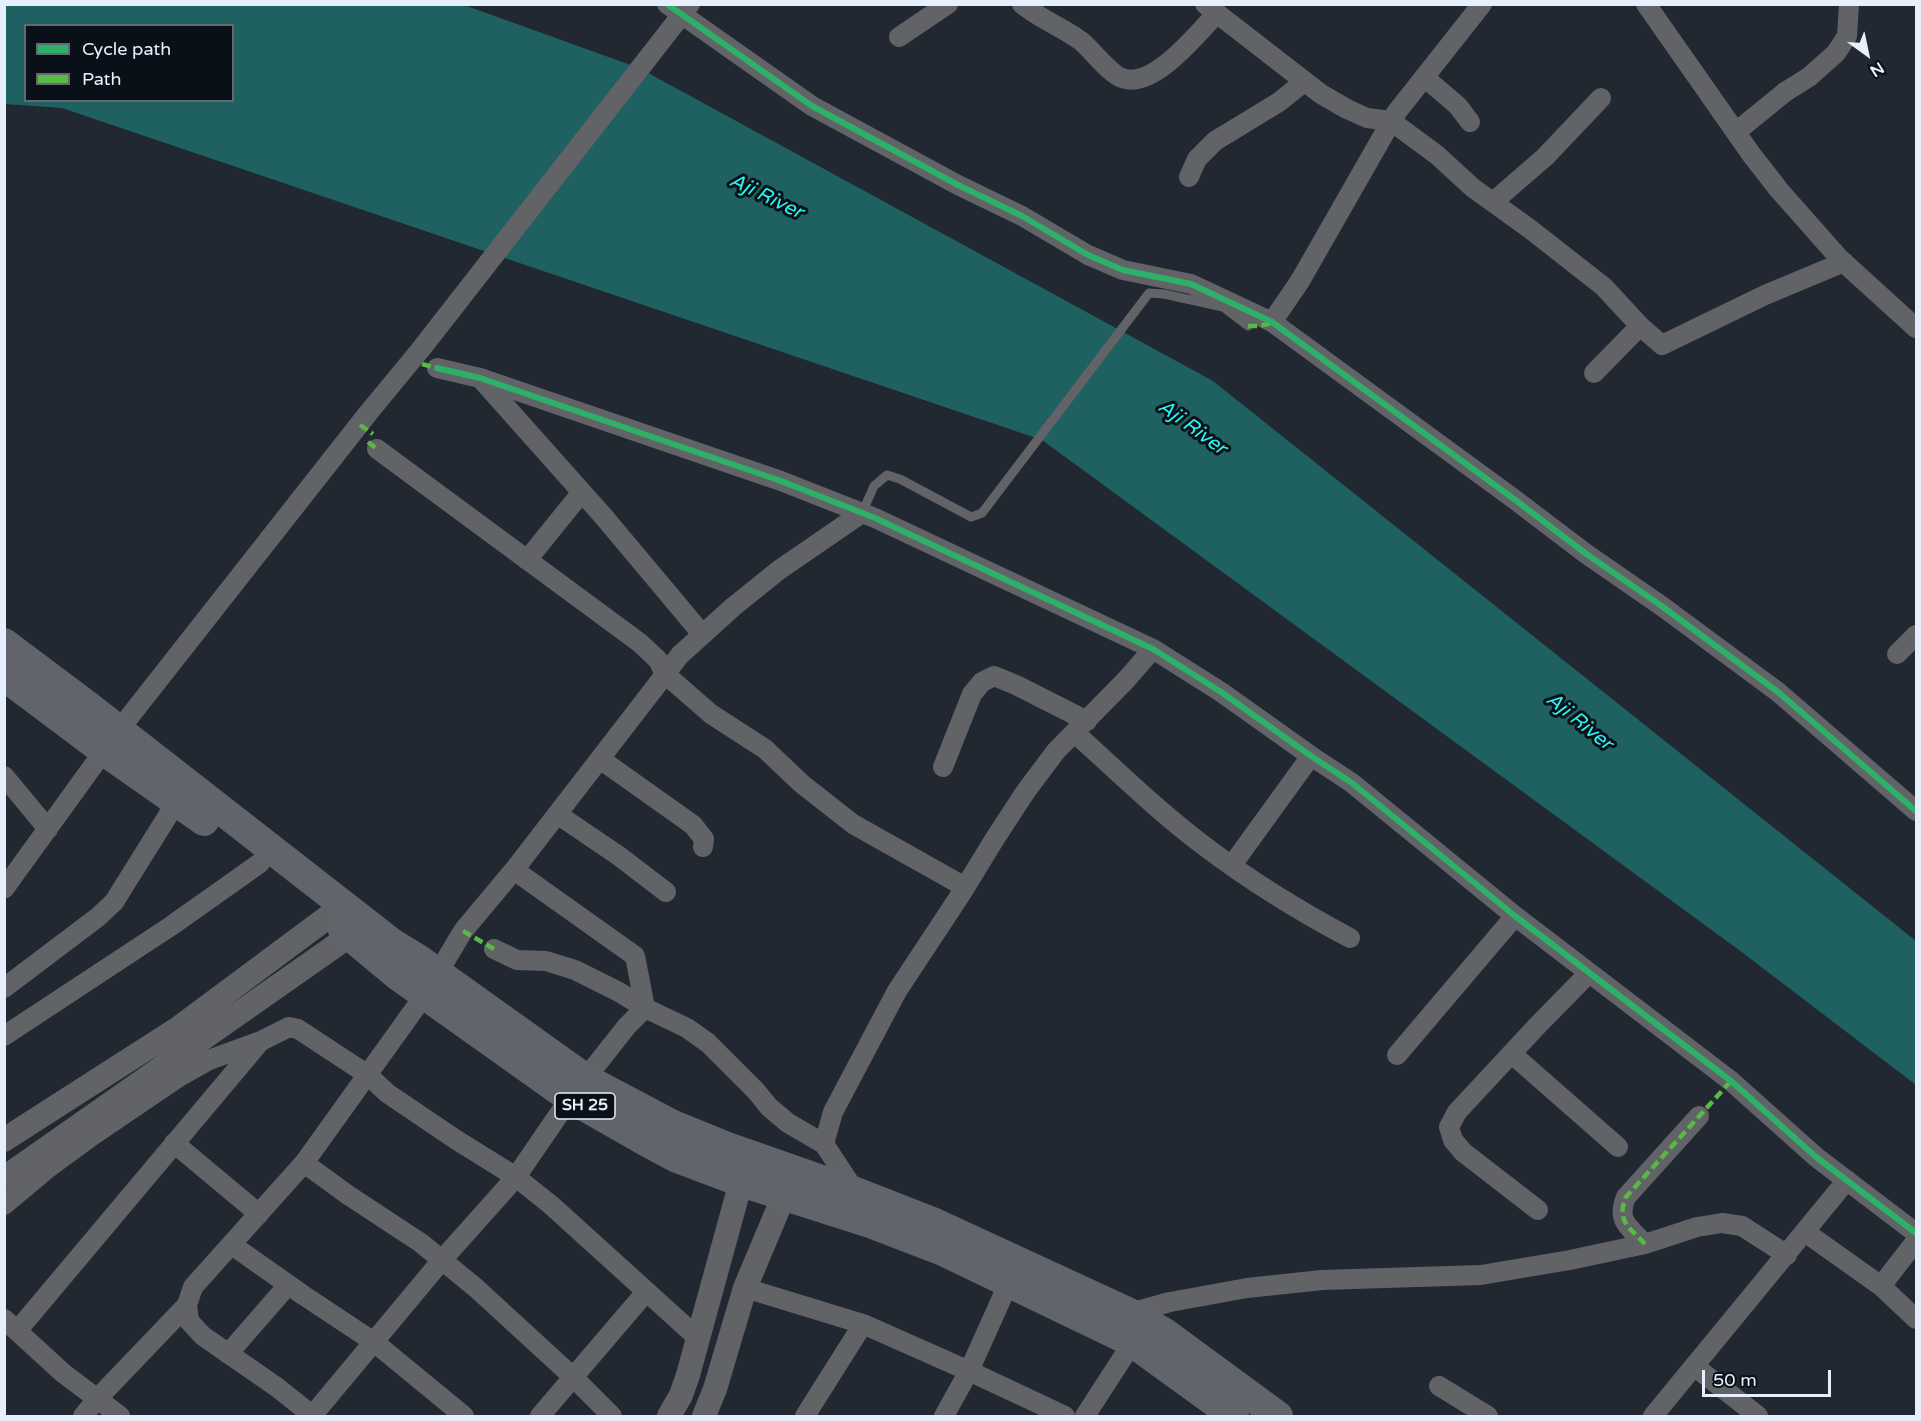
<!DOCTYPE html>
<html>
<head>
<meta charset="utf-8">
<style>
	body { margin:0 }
	#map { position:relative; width:1921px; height:1421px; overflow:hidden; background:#222832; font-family:"Varela Round",sans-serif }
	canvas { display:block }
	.frame { position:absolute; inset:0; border:6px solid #e6effb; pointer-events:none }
	.legend { position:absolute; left:24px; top:24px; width:210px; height:78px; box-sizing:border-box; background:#0a1018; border:2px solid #626973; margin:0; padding:8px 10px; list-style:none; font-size:18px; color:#e6effb }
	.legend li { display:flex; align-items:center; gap:12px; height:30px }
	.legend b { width:30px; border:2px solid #626973 }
	.north { position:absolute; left:1837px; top:24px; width:60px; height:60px; -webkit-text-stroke:4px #0a1018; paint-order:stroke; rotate:147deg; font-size:16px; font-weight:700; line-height:24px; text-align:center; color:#e6effb }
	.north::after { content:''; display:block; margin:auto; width:21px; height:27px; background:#e6effb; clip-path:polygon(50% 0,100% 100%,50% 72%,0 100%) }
	.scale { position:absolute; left:1702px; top:1370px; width:129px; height:27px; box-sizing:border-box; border:3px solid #e6effb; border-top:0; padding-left:8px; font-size:18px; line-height:21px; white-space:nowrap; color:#e6effb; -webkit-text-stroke:4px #0a1018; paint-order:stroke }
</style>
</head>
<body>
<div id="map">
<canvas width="1921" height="1421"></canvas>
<div class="frame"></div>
<ul class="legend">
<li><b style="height:8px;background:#2db169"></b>Cycle path</li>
<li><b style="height:8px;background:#58b947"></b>Path</li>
</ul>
<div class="north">N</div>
<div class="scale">50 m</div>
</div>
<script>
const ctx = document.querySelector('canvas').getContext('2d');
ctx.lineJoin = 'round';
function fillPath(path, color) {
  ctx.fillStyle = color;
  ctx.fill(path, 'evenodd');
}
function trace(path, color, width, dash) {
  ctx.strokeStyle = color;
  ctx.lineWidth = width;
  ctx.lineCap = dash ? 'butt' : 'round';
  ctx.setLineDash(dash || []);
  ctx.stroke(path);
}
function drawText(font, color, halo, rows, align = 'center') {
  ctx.font = font + ' "Varela Round",sans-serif';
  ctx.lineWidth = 6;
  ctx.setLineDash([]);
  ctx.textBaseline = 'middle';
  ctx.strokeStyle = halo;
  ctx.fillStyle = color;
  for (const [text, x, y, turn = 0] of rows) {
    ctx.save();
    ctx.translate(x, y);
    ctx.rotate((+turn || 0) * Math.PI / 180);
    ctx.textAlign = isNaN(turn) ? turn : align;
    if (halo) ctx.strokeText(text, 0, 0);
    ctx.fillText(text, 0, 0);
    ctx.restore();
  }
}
const water = new Path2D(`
	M4,5H464L639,68L1213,381L1916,941V1085L1739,950L1042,440L62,108L5,104ZM26,26H232V100H26Z`);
const service = new Path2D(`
	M862,513L874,486L887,475L900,479L971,517L982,513L1149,293L1164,294L1223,307L1248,326`);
const minor = new Path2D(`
	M667,4L812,106L958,185L1022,216L1088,255L1123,270L1191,284L1272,322L1514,499L1585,553L1663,607L1778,692L1916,811
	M1022,4C1040,19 1062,27 1081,41C1092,50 1110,74 1122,78C1153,90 1198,33 1217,13
	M1205,4L1321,94L1347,109L1367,118L1391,121L1437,155L1473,188L1530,229L1604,287L1640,326L1662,345L1765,295L1844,262
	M1646,4L1751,154L1779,190L1840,259L1916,328
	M899,37L948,4
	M1424,77L1458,106L1470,122
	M1736,132L1785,92L1809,77L1836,53L1847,36L1849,4
	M1189,177L1197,159L1215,141L1279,102L1304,82
	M1493,202L1545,157L1601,98
	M1272,322L1300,281L1396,113L1482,4
	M437,368L480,378L781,481L875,518L1153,649L1221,692L1311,756L1352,783L1515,916L1731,1081L1816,1157L1916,1233
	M1594,373L1640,326
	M482,380L604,517L702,634
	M377,449L640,643L658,660L665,674L711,714L765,749L802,784L853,824L965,887
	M527,560L582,492
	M1897,654L1916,635
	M1075,733C1117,771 1158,811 1203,845C1249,880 1299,911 1350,938
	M600,759L693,825L704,839L703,847
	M943,767L972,694L982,682L994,676L1016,685L1087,721
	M4,776L48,829
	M557,814L619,856L666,892
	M1232,865L1311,756
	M514,870L635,956L645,1008
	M4,889L119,730L369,412L421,349L690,4
	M494,949L517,960L546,961L575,970L619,992L645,1008
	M4,988L98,917L114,902L177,801
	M4,1036L171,926L260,863
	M1512,1054L1618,1147
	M1397,1055L1515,916
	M174,1143L259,1214
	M304,1163L348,1195L421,1243L476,1288L573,1377L612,1416
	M853,1194V1191L849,1182L824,1144L833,1112L897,991L961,894L994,840L1026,791L1056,751L1126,680L1153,649
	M4,1205L47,1169L92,1136L179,1077L209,1060L261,1041L289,1027L298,1029L368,1075L387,1093L455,1139L516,1177L551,1205L699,1339
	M1538,1210L1463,1152L1453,1140L1449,1127L1457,1112L1537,1026L1589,973
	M1805,1232L1881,1286L1916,1319
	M1645,1244C1629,1227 1616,1221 1626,1197L1699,1116
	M232,1245L303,1295L374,1342L464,1416
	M1881,1286L1916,1241
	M745,1288L863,1324L969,1371L1065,1416
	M1130,1313L1170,1302L1247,1288L1322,1280L1481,1275L1570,1260L1645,1244L1697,1227L1722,1223L1742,1226L1787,1255
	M4,1319L63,1373L120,1416
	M17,1331L259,1043
	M228,1354L288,1285
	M1694,1366L1758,1416
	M1439,1386L1488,1416
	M83,1416L97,1399L187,1305
	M312,1416L442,1260L516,1177L570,1098L627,1026L645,1008L687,1028L708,1043L756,1091L769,1107L788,1123L824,1144
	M313,1416L278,1388L203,1336L189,1321L187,1305L193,1287L304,1163L426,993L463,931L514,870L680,655L733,607L779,570L862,513
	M540,1416L646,1292
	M805,1416L863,1324
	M944,1416L969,1371L1009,1282
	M1085,1416L1138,1334
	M1653,1416L1847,1180`);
const tertiary = new Path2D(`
	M4,1140L180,1027L344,905
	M4,1178L362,927
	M669,1416L681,1395L688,1375L745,1167
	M704,1416L715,1389L745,1288L790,1181`);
const primary = new Path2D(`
	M4,643L88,706L392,943L418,959L586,1079L673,1125L727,1147L853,1191L935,1223L1130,1313L1165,1333L1278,1416
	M4,676L104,751L204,821
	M343,930L397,975L570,1098L647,1142L677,1158L741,1182L870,1223L943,1251L1132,1342L1234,1416`);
const quiet = new Path2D(`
	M1248,326H1259L1272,323
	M422,364L437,368
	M360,425L373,434
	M368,442L377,449
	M463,931L494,949
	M1645,1244C1629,1227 1616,1221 1626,1197L1731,1081`);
const cycleway = new Path2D(`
	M667,4L812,106L958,185L1022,216L1088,255L1123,270L1191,284L1272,322L1514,499L1585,553L1663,607L1778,692L1916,811
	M437,368L480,378L781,481L875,518L1153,649L1221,692L1311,756L1352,783L1515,916L1731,1081L1816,1157L1916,1233`);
const shields = [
	[585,1106,60]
];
const shieldNames = [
	["SH 25",585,1106]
];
const waterNames = [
	["Aji River",766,197,26],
	["Aji River",1192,428,36],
	["Aji River",1579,722,39]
];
fillPath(water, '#1e6160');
trace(service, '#626367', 9);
trace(minor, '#626367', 20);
trace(tertiary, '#626367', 24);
trace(primary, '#62646b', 30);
trace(quiet, '#58b947', 4.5, [9, 4.5]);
trace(cycleway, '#2db169', 6);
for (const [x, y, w] of shields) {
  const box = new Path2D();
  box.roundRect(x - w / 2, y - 13, w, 26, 4.5);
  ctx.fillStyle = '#0a1018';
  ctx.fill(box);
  trace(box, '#e6effb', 1.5);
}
drawText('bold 16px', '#e6effb', null, shieldNames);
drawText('italic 20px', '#29f6f1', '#0a1018', waterNames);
</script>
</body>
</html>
